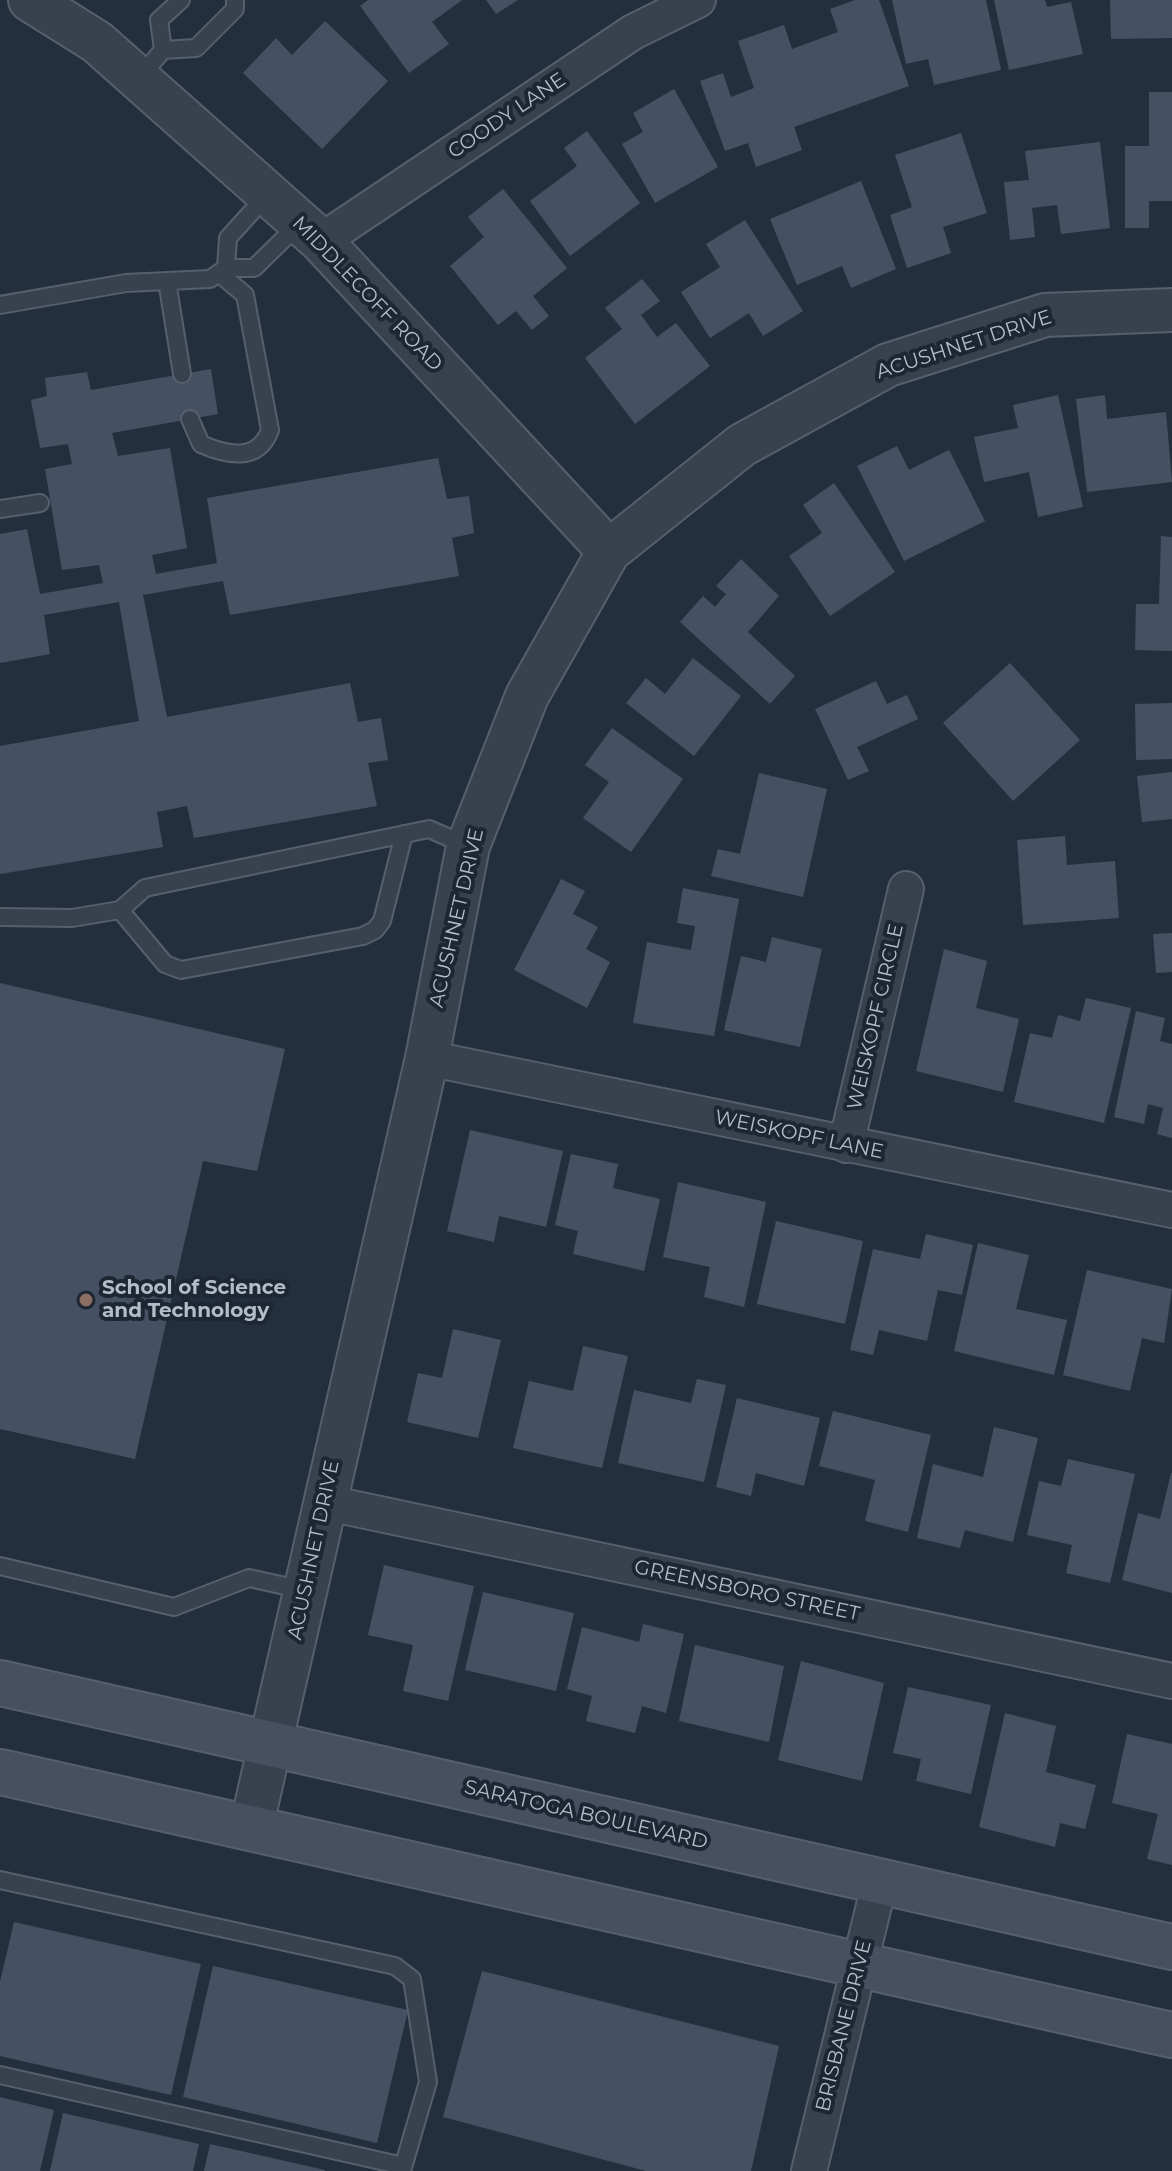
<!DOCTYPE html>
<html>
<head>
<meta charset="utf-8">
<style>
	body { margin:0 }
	canvas { display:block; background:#242f3e }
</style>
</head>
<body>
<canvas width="1172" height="2171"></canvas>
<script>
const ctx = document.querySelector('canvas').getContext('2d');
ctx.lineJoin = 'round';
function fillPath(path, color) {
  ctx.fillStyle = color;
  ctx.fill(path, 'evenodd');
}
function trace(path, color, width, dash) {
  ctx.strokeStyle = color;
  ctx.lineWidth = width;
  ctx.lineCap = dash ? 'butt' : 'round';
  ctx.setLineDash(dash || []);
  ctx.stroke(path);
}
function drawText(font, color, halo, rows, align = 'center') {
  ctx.font = font + ' Montserrat,sans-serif';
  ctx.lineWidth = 8;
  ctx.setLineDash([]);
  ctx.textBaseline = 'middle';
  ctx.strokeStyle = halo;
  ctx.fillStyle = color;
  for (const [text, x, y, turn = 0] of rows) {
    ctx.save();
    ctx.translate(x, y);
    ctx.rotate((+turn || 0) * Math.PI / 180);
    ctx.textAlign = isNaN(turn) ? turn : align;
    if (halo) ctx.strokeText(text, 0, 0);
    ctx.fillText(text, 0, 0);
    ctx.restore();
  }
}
const building = new Path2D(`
	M368,0H462L432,22L449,44L409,73L360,6Z
	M486,0H518L496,14Z
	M855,0H879L909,86L794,127L802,150L756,167L748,143L725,151L700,81L723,73L731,97L754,88L738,41L784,25L792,49L838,32L830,9Z
	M892,0H986L1001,70L934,85L928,59L906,64Z
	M994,0H1045L1047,7L1071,2L1083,54L1009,70Z
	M1110,0H1172V38L1111,39Z
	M325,21L388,81L322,149L243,73L276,38L292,55Z
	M674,89L718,167L655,203L622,144L643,132L633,113Z
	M1149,92H1172V201H1149V228H1125V146H1149Z
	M587,131L640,203L570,256L530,201L577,166L564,148Z
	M961,133L987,213L943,227L951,253L907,268L890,215L912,207L895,155Z
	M1100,142L1110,228L1061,234L1057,205L1032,208L1035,237L1010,240L1004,182L1029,180L1025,151Z
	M861,181L896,269L851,288L842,266L797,285L770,219Z
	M503,189L567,268L533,296L549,316L532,330L516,311L498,325L450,266L484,237L468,217Z
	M745,220L803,311L763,336L749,313L710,338L681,292L720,267L706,244Z
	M642,279L660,301L641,315L657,337L676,323L710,366L635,424L585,358L622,329L605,308Z
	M211,369L218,414L112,433L118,456L170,448L187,548L152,555L156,574L217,563L207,498L438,458L447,499L469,496L474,533L452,538L459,576L230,615L223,581L143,595L167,717L350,683L358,722L381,718L388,760L368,763L377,806L194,838L187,806L157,812L163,847L0,874V746L139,721L119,602L44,615L50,654L0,663V534L27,529L40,594L103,583L99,565L62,570L45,469L72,464L68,444L40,448L31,400L47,396L45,378L87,372L91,390Z
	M1058,395L1083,507L1038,517L1029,472L984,482L974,437L1018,428L1013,405Z
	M1105,395L1107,419L1166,412L1172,482L1087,492L1076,399Z
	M897,446L909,470L949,450L985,521L904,561L857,466Z
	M834,483L895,572L830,616L789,556L822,533L803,505Z
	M1161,536L1172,537V651L1135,650L1136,604H1159Z
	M741,559L779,596L748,632L795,676L770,704L680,622L703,596L715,607L726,594L716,586Z
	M693,658L741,696L694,756L626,703L646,678L665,694Z
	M1010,663L1080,740L1013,801L943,723Z
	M876,681L887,704L907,695L918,719L857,747L869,771L848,780L815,709Z
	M1172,703V759L1136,760L1135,704Z
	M612,728L683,779L631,852L583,818L609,782L585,765Z
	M1172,772V819L1142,822L1137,776Z
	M759,773L827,789L803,897L711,876L718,849L740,854Z
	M1065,836L1067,865L1115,861L1119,918L1023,925L1017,840Z
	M561,879L585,891L573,914L598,927L586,949L610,962L587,1008L514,970Z
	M683,888L739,899L714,1036L633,1023L647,942L691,950L695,926L677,923Z
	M1172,933V972L1156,973L1153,934Z
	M772,937L822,949L800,1047L724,1030L741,956L766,962Z
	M944,949L987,961L976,1008L1019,1019L1003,1092L916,1071Z
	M0,983L285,1049L257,1171L203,1161L135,1459L0,1429Z
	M1086,998L1131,1008L1104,1123L1014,1102L1030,1033L1052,1038L1058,1015L1080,1021Z
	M1136,1011L1165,1018L1160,1041L1172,1044V1138L1157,1134L1163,1108L1148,1104L1144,1124L1114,1117Z
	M470,1130L563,1151L546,1227L499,1216L494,1242L447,1231Z
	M571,1154L618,1164L613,1188L660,1199L644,1271L573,1254L578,1231L555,1225Z
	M678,1182L766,1202L744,1307L704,1297L710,1267L663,1257Z
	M776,1221L863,1241L845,1324L757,1304Z
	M926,1234L973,1245L962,1295L938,1290L927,1341L879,1330L873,1355L850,1350L873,1249L920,1259Z
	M978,1243L1029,1255L1016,1309L1067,1320L1054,1375L954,1351Z
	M1087,1270L1172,1289L1164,1343L1142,1338L1130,1391L1063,1375Z
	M453,1329L501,1340L478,1438L407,1422L418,1373L442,1378Z
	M583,1346L628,1356L602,1468L513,1448L529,1381L573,1391Z
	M697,1379L726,1385L704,1482L618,1463L634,1390L691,1403Z
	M737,1398L820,1418L804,1486L756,1473L751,1496L716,1487Z
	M833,1411L931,1435L908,1532L865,1521L875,1480L819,1466Z
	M994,1427L1038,1438L1013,1542L965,1530L960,1548L917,1538L933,1464L983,1477Z
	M1068,1459L1135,1474L1110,1583L1066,1573L1072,1545L1027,1535L1039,1481L1061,1486Z
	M1171,1473H1172V1593L1122,1580L1138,1513L1160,1519Z
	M384,1565L474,1586L448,1701L403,1691L413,1645L368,1635Z
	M483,1592L574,1613L556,1691L465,1670Z
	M643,1624L684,1634L666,1713L642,1706L635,1733L586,1721L592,1696L567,1689L582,1627L639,1642Z
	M695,1645L784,1666L769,1742L679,1721Z
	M801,1661L884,1683L862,1781L778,1760Z
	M908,1687L991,1705L971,1794L916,1781L921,1759L893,1753Z
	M1005,1713L1056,1726L1046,1772L1096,1785L1085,1829L1060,1823L1055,1847L979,1827Z
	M1127,1734L1172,1744V1865L1147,1859L1158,1814L1112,1803Z
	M14,1922L201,1964L171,2095L0,2056V1982Z
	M213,1966L408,2010L377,2143L183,2097Z
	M482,1971L779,2046L751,2171H646L443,2117Z
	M0,2097L54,2110L40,2171H0Z
	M63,2113L199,2144L193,2171H50Z
	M210,2144L325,2170V2171H204Z`);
const service = new Path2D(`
	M163,50L159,20L181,0
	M139,78L163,50L196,48L235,9V0
	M267,195L228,238L226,268H254L300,223
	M167,281L182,374
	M0,305L126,283L210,279L226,268
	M190,419L201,444C226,455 258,463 270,430L245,295L220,274
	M0,509L40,503
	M120,910L165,964L181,970L363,936L375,930L382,921L404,834
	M0,917L72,918L120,910L145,888L429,829L468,846
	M0,1566L174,1607L249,1578L303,1590
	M0,1880L395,1966L412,1979L428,2082L402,2171
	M0,2075L403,2166`);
const minor = new Path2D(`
	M321,241L633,32L698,0
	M427,1058L1172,1210
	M846,1145L906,889
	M323,1502L1172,1681
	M809,2171L880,1881`);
const tertiary = new Path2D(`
	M30,0L97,42L321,241L609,551
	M251,1828L427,1058L468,846L527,696L609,551L742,445L888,365L1045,315L1172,310`);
const secondary = new Path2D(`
	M0,1683L1172,1947
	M0,1772L1172,2035`);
const markers = [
	[86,1300,8,"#8d6e63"]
];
const streetNames = [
	["COODY LANE",507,116,-34],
	["MIDDLECOFF ROAD",367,294,46],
	["ACUSHNET DRIVE",964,345,-18],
	["ACUSHNET DRIVE",457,918,-77],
	["WEISKOPF CIRCLE",876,1017,-77],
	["WEISKOPF LANE",799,1135,12],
	["ACUSHNET DRIVE",314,1550,-78],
	["GREENSBORO STREET",747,1591,12],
	["SARATOGA BOULEVARD",586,1815,13],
	["BRISBANE DRIVE",844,2026,-76]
];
const poiNames = [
	["School of Science",102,1288],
	["and Technology",102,1311]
];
fillPath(building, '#455162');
trace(service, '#565f6c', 20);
trace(minor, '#565f6c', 38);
trace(tertiary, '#565f6c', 46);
trace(secondary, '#565f6c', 48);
trace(service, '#38414e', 16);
trace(minor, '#38414e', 34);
trace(tertiary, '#38414e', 42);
trace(secondary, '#465061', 44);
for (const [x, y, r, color] of markers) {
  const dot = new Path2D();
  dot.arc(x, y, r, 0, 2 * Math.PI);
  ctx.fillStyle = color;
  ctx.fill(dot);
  trace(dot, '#1d2633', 3);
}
drawText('20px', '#b4bcc9', '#1d2633', streetNames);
drawText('bold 20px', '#b4bcc9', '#1d2633', poiNames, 'left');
</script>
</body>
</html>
